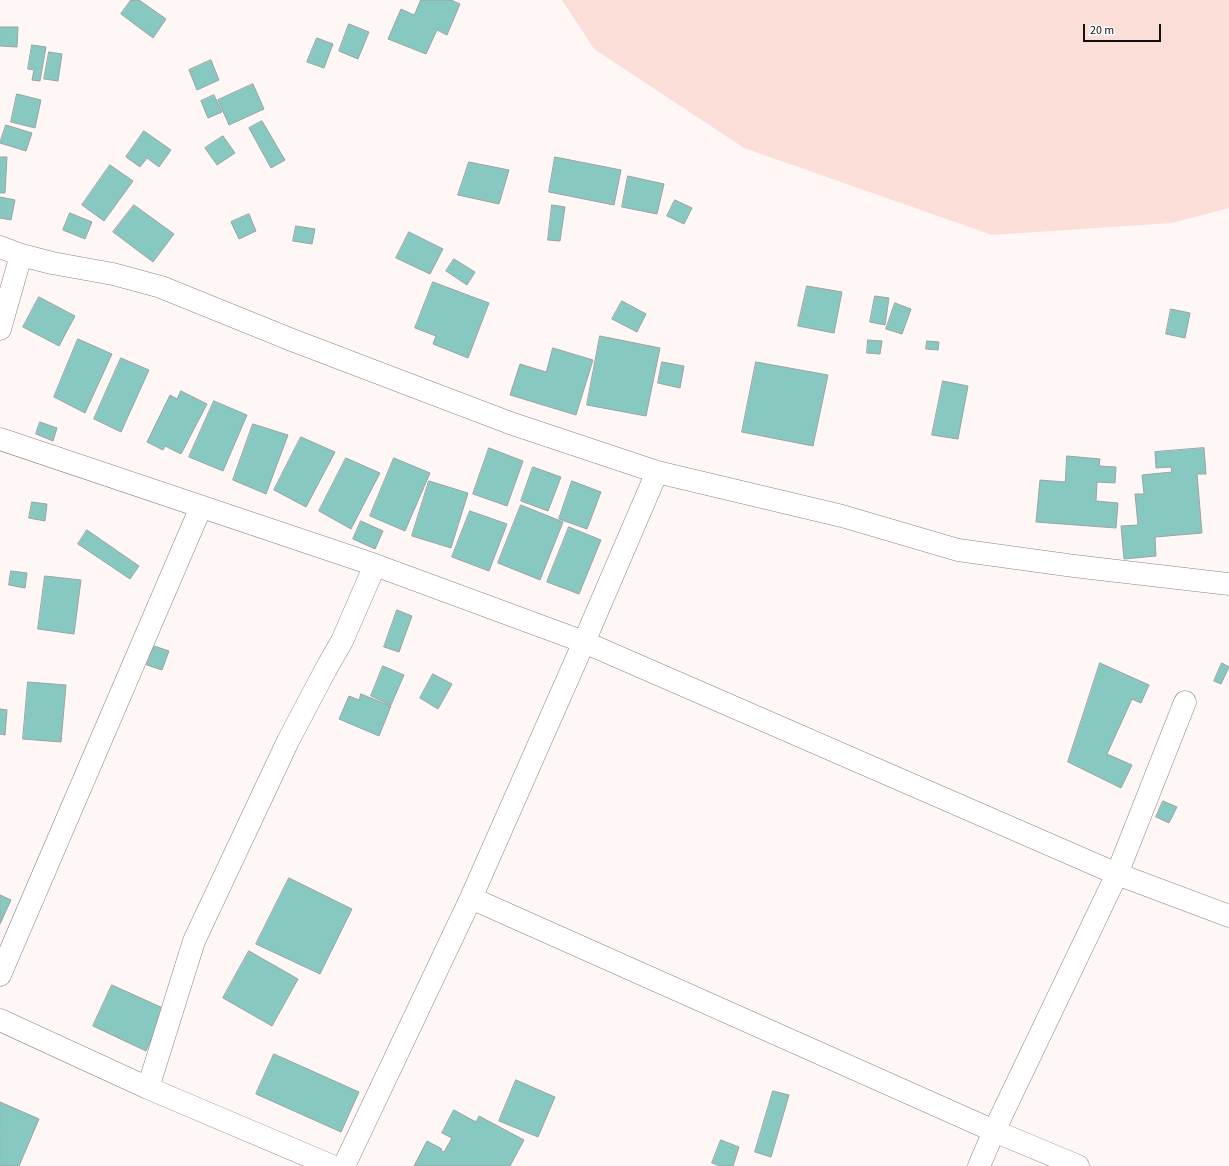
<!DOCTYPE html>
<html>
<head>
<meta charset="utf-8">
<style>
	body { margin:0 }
	#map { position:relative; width:1229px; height:1166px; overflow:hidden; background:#fef7f6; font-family:"Source Sans 3",sans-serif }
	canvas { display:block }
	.scale { position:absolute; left:1083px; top:24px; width:78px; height:18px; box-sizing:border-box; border:2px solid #120f0f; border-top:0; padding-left:5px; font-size:12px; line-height:14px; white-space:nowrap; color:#120f0f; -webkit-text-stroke:3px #fff; paint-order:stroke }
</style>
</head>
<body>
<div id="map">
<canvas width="1229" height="1166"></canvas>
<div class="scale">20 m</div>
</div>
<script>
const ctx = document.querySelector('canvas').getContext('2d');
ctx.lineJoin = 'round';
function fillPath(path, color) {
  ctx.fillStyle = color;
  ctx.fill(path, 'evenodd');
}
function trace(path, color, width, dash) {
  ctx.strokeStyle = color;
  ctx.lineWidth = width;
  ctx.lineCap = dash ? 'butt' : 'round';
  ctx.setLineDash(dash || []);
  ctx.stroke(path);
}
const green = new Path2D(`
	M562,0H1229V208L1172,223L992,235L744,148L594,49Z`);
const building = new Path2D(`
	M131,0H139L166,19L153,38L121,14Z
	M421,0H451L460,4L447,35L437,30L426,54L388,39L401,9L414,15Z
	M349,24L369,32L358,59L339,51Z
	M0,27H18L17,47L0,46Z
	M317,38L333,44L324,68L307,62Z
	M32,45L46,47L40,81L32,80L34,70L28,69Z
	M49,52L62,54L58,81L44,79Z
	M211,60L219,80L197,90L189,70Z
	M253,84L264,109L229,125L218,100Z
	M17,94L41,100L35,128L11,122Z
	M214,95L222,112L208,118L201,101Z
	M262,121L285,160L271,168L249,128Z
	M6,125L32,133L26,151L0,143Z
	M144,131L171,150L159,167L147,158L140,167L126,157Z
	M223,136L235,153L217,165L205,148Z
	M0,157H7L5,193H0Z
	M555,157L621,170L614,205L549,192Z
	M469,162L509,170L499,204L458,195Z
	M110,165L133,181L104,221L82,205Z
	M628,176L664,184L657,214L622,207Z
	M0,197L15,200L11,220L0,218Z
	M675,200L692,208L684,224L667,216Z
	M134,205L174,234L153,262L113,232Z
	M552,205L565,207L560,241L548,240Z
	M70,213L92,222L85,239L63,230Z
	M249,214L256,231L239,239L231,222Z
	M296,226L315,229L312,244L293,241Z
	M409,232L443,249L430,274L396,258Z
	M454,259L475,272L467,285L446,271Z
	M433,282L489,303L468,358L433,344L436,336L415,328Z
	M807,286L842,292L834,333L798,326Z
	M875,296L889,298L885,325L870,322Z
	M39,297L75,316L59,346L23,327Z
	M622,301L646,314L637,332L612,319Z
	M895,303L911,309L902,334L886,329Z
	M1171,309L1190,313L1185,338L1166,334Z
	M600,336L660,348L646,416L587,405Z
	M78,339L112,354L85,413L54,397Z
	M868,340L882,341L880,354L867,353Z
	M927,341L939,342L938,350L926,349Z
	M553,348L593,360L576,415L510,395L520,364L546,372Z
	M121,358L149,370L121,432L94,419Z
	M662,362L684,366L680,388L658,383Z
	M756,362L828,375L813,446L742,432Z
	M943,381L968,386L958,439L932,435Z
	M181,391L207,404L181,454L165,446L163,450L147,442L170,395L177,399Z
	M214,401L247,415L223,471L189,457Z
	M40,422L57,428L53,441L36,434Z
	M253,424L288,435L266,494L233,480Z
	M301,437L335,452L306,507L274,490Z
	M489,448L523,461L507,506L473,494Z
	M1204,448L1206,474H1197L1202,533L1155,537L1156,556L1124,559L1121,526L1138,525L1135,494H1144L1142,475L1172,472L1171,467L1156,468L1155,452Z
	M1067,456L1100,459L1099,466L1116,467L1115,483L1097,482L1096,501L1118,503L1116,528L1036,522L1040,480L1065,482Z
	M346,458L380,473L351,529L319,511Z
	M394,458L430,473L405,531L370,516Z
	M533,467L561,477L548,511L521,501Z
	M429,481L468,493L451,548L412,536Z
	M572,481L601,492L587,529L559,519Z
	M32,502L47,504L45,521L29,518Z
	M521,505L563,522L540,580L498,563Z
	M470,511L507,524L489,571L452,557Z
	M361,521L383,531L375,549L353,539Z
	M569,527L601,540L579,594L547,582Z
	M87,530L139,566L130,579L78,544Z
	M11,571L27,573L25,588L9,585Z
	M45,576L81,580L74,634L38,629Z
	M397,610L412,616L399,652L384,647Z
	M154,646L169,651L162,670L147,665Z
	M1100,663L1149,685L1141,703L1132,699L1107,754L1132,765L1121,788L1068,762Z
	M1222,663L1229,667L1221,684L1214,681Z
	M383,666L404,675L391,705L371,696Z
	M433,674L452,684L438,709L420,698Z
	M28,682L66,685L61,742L23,739Z
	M361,694L391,706L379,736L339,719L349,696L359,700Z
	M0,709L7,710L5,735L0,734Z
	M1163,801L1177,807L1169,823L1156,817Z
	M289,878L352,909L320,974L256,944Z
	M0,895L11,900L0,924Z
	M249,951L298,979L272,1026L223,998Z
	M112,985L165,1009L146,1051L93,1026Z
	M274,1054L359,1092L341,1132L256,1094Z
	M516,1080L555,1097L538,1137L499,1121Z
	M773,1091L789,1095L771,1157L755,1152Z
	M0,1102L39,1119L19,1166H0Z
	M454,1110L476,1122L479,1116L524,1140L510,1166H414L427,1141L442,1149L441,1151L444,1152L452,1138L442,1133Z
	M721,1140L739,1147L733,1166H720L712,1163Z`);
const minor = new Path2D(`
	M0,247L21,255L52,263L113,274L161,287L292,340L510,423L657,472L842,516L958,550L1074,566L1229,584
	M0,329L21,255
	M0,439L375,565L584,642L1117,874L1229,916
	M471,898L994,1131L1078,1166
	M0,975L201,507
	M0,1020L148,1088L332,1166
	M148,1088L194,941L288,741L326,669L342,641L375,565
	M344,1166L471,898L584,642L657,472
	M979,1166L994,1131L1117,874L1185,702`);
fillPath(green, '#fcded9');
fillPath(building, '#87c8c0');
trace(building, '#9ca3a2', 1);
trace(minor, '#8a8483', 23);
trace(minor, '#fff', 22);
</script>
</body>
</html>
